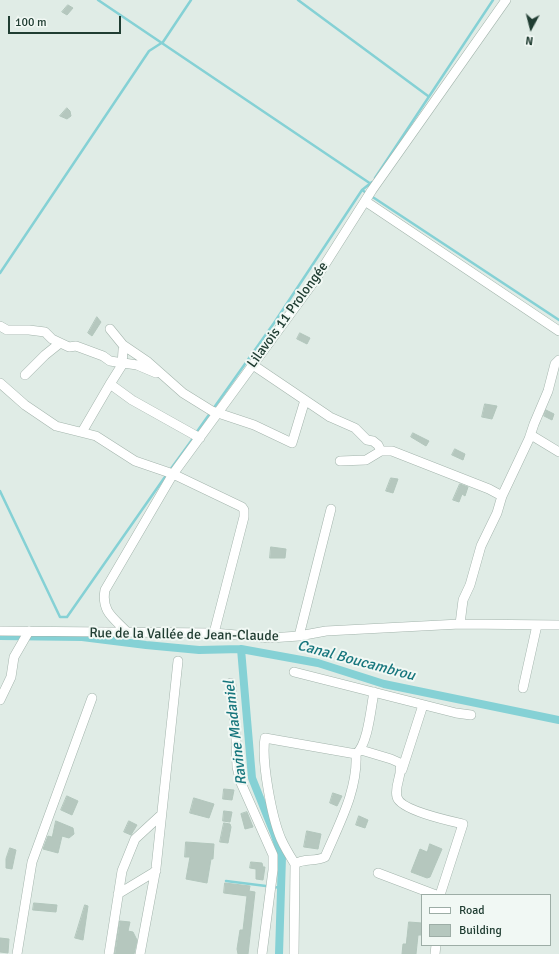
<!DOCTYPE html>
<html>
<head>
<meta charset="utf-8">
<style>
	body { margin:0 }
	#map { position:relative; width:559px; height:954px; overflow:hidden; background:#e0ece6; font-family:Signika,sans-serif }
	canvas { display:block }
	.legend { position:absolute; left:421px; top:894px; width:130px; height:52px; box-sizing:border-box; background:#f1f8f4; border:1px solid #9dada6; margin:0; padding:5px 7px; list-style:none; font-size:12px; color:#203d32 }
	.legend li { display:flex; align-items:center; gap:8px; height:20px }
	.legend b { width:20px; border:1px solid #9dada6 }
	.north { position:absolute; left:511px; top:8px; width:40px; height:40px; -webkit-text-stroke:3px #f1f8f4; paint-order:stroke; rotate:187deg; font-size:11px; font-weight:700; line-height:16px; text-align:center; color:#203d32 }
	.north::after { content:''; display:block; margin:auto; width:14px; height:18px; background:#203d32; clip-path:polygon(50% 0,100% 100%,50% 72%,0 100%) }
	.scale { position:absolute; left:8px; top:16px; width:113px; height:18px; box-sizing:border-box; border:2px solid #203d32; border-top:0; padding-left:5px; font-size:12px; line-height:14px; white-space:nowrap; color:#203d32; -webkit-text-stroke:3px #f1f8f4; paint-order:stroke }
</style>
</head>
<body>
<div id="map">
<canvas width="559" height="954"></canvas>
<ul class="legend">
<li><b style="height:5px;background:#fff"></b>Road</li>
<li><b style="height:11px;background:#b5c7be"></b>Building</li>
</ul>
<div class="north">N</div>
<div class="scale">100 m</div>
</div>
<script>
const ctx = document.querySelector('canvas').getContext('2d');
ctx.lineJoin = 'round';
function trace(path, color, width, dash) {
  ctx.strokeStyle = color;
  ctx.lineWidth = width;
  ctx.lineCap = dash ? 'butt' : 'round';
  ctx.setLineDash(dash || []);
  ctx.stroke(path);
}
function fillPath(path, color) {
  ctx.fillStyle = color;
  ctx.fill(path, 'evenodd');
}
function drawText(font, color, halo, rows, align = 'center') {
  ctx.font = font + ' Signika,sans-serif';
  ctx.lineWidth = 4;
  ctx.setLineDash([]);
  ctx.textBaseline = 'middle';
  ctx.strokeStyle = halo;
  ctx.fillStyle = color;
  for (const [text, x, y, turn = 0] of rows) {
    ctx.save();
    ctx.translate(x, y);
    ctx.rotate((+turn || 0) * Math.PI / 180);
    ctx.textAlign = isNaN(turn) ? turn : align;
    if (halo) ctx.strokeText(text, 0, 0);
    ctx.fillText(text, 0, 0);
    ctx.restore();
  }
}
const stream = new Path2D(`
	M98,0L371,184
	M298,0L428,96
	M375,178L493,0
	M362,190L559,320
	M0,273L149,51L163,42L191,0
	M196,433L274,323L362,190L372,182
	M170,470L194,437
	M0,491L60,617H67L167,474
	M226,881L282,888`);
const canal = new Path2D(`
	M0,636L82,637L146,645L199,650L241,649L318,663L384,684L559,720
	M241,649L252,778L274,833L282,857L279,954`);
const building = new Path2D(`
	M68,5L73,8L67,15L62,12Z
	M67,108L70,111L71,116L67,119L60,116Z
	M97,317L101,322L92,336L88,333Z
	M300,333L310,338L307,344L297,339Z
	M485,404L497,406L492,419L482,417Z
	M546,410L554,414L552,420L544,416Z
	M413,433L429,441L426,446L411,437Z
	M455,449L465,454L463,460L452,455Z
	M391,478L398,479L393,493L386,491Z
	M460,484L468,487L465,496L462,494L459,502L453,500Z
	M271,547L286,549L285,558H270Z
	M224,789L234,790L232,800L223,799Z
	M333,793L342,796L337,806L330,803Z
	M67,796L78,801L72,815L61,810Z
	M194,798L214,804L209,818L190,813Z
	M224,811L232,812L230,822L223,821Z
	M247,812L253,827L245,829L241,814Z
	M359,816L368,820L365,828L356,825Z
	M56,821L73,828L74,834L69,838L62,836L58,853L43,849L48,836L52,837Z
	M129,821L137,825L131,835L124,832Z
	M224,823L230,824L231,827L228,843L220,842Z
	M307,831L321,834L318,849L304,847Z
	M186,842L214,844L213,859H211L207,883L186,879L190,857H185Z
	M430,844L442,849L430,877L427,878L411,872L420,849L427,852Z
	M10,848L16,850L12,869L6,868V859Z
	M251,862L262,863L263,867H265L263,880L256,879V869L250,868Z
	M225,883L250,886L249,891L255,892L248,954H238L237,949L240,930H243L247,896L224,893Z
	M34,903L57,905L56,912L33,910Z
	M85,905L88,906L83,940L75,938Z
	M120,921L130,922L128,931L133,932L137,940L134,954H115Z
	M409,922L422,923L421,935H418L416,954H402L403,944H406Z
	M0,938L9,939L8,953L0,952Z`);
const minor = new Path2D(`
	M365,201L559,331
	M0,326L7,330H29L45,332L52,339L69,347L76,346L103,356L110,361L137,365L156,373
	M110,329L123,345L148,362L183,393L212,411L254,425L292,443L305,400
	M126,347L123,350L122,365L110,384L132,400L200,438
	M253,365L330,417L355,428L367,440L373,441L378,445L381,451
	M25,375L45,355L60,343
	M0,383L25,405L56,426L96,436L135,461L173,474L242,507L244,510V517L214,633
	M82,432L110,384
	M531,435L559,452
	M340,461L366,460L381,451H392L489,489L502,496
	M460,624L463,600L470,585L481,546L497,513L502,496L529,439L534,424L548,391L555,364L559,360
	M0,631L214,633L270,638L299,636L326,631L460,624L559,625
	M128,633C114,618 101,612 105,590L173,474L315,280L372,190L506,0
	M299,636L331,509
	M294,672L456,713L471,715
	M231,683L236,739L237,767L241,783L273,855V870L262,954
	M523,688L537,625
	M0,700L11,677L14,657L29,631
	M361,750L391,759L400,763C403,775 394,785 397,797C400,810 450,821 463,824L440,895
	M402,770L423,705
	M295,864C290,856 285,848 281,839C272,818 261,761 265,738L356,754C368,745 371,707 374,692
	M378,873L436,895
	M118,894L156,871
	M17,954L32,862L92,698
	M109,954L122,871L135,839L161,815
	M140,954L156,868L178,661
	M294,954L295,864C304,858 315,862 325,857C339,824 358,790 356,754
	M435,954L436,945`);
const streetNames = [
	["Lilavois 11 Prolongée",288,315,-54],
	["Rue de la Vallée de Jean-Claude",184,635,1]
];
const waterNames = [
	["Canal Boucambrou",356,661,15],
	["Ravine Madaniel",236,733,-97]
];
trace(stream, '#85d1d5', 2.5);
trace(canal, '#85d1d5', 8);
fillPath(building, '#b5c7be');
trace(building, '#b2c6bc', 1);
trace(minor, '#a3b4ac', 10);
trace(minor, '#fff', 9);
drawText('14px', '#203d32', '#f1f8f4', streetNames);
drawText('italic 15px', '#17767d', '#f1f8f4', waterNames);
</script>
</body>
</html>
